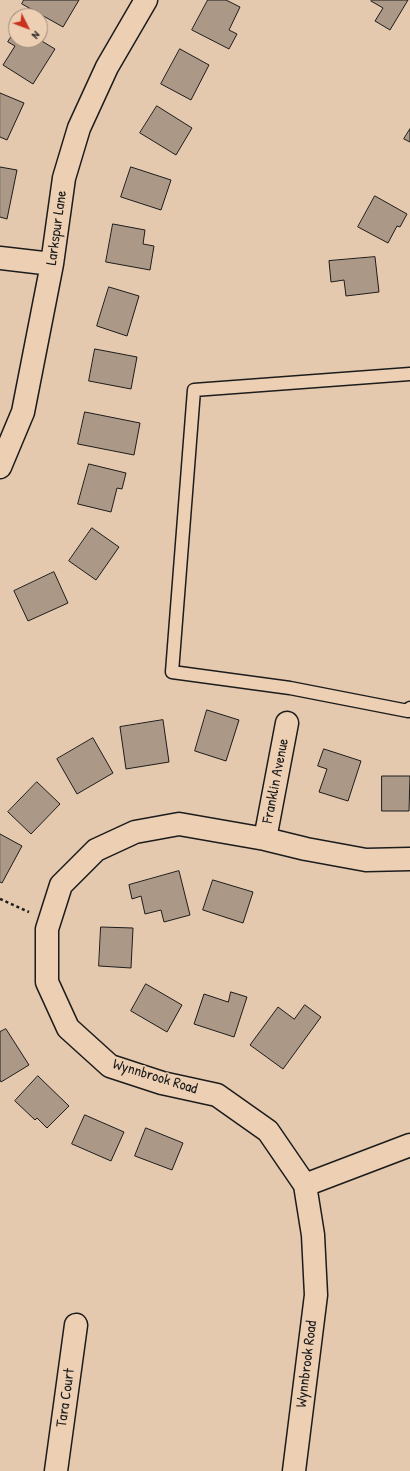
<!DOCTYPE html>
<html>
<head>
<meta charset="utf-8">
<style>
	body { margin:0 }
	#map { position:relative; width:410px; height:1471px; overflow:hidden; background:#e5c9ae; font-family:"Patrick Hand",sans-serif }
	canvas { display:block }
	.north { position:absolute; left:8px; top:8px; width:40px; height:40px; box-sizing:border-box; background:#edd0b4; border:1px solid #987; border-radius:50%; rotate:132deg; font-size:11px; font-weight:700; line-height:16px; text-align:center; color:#1c1c1c }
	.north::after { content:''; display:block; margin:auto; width:14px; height:18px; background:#c8321e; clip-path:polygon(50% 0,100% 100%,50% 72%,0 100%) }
</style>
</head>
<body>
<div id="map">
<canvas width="410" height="1471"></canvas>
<div class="north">N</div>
</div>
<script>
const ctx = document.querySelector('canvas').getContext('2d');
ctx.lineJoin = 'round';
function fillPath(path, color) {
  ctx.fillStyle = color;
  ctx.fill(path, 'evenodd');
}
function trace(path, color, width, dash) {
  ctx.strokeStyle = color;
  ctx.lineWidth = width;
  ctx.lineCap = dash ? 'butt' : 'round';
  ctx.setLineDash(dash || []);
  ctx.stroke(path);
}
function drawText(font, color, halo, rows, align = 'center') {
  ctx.font = font + ' "Patrick Hand",sans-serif';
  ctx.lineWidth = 3;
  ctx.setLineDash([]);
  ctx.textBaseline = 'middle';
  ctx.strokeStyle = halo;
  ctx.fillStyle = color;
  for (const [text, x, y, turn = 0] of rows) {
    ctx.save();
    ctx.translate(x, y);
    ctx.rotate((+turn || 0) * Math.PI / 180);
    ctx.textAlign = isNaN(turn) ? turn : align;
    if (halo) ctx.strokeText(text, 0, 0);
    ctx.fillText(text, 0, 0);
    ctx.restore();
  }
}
const building = new Path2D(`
	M24,0H79L63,27L22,4Z
	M208,0H226L240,7L229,30L237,34L229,49L192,30Z
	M372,0H408L390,30L375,21L383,8L371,1Z
	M16,29V40H40L55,49L33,84L3,65L15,46L8,42Z
	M180,49L209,65L191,100L161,84Z
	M0,93L24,103L7,140L0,137Z
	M157,106L192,128L176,155L140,133Z
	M410,129V142L404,139Z
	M0,167L17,170L7,219L0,217Z
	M131,167L171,180L161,210L121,197Z
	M375,196L407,214L400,227L397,226L388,243L358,227Z
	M113,224L145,230L143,244L154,246L150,270L106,262Z
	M375,257L379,292L346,296L344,280L331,282L329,261Z
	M109,287L139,296L127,336L97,326Z
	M95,349L137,357L131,389L89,381Z
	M85,412L140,423L134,455L78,444Z
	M89,464L126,473L122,489L117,488L111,512L78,504Z
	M92,528L119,547L96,580L69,561Z
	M54,572L68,603L28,621L14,591Z
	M207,710L239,720L226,761L195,751Z
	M163,720L169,762L126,769L120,727Z
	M93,738L113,773L77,794L57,759Z
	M324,749L361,761L348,801L319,792L327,769L318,766Z
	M382,776H410L409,811H382Z
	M37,782L60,804L31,834L8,812Z
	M0,834L22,846L2,883L0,882Z
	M179,871L190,915L164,922L161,910L145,914L141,896L132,899L129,885Z
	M213,880L253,892L243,923L203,910Z
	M101,927L133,928L131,968L99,966Z
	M146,984L182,1005L167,1032L131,1011Z
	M231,992L247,997L234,1037L194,1024L204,994L228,1002Z
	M305,1005L321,1017L283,1069L250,1045L278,1007L294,1019Z
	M6,1029L29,1065L1,1082L0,1080V1032Z
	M38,1076L69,1106L47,1128L37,1118L35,1120L15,1101Z
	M85,1115L124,1132L111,1161L72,1144Z
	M146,1128L183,1143L172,1170L135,1156Z`);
const path = new Path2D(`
	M0,899L29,912`);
const service = new Path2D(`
	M410,374L194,390L172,672L290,688L408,711L410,708`);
const minor = new Path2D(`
	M0,258L52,264
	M0,467L23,412L52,264L64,178L79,128L107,67L146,0
	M265,839L287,723
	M305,1185L410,1145
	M56,1471L76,1325
	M294,1471L316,1295L313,1235L305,1185L268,1131L217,1095L162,1083L110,1066L68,1028L47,982V929L61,885L96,850L135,832L179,824L265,839L306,849L366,860L410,859`);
const streetNames = [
	["Larkspur Lane",57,228,-82],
	["Franklin Avenue",276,781,-79],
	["Wynnbrook Road",155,1077,17],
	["Wynnbrook Road",307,1364,-83],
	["Tara Court",66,1398,-82]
];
fillPath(building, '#ac9886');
trace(building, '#1c1c1c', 1);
trace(service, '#1c1c1c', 15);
trace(minor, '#1c1c1c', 25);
trace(path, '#1c1c1c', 2.5, [3, 3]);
trace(service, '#edd0b4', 12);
trace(minor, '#edd0b4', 22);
drawText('15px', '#1c1c1c', '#edd0b4', streetNames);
</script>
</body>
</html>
